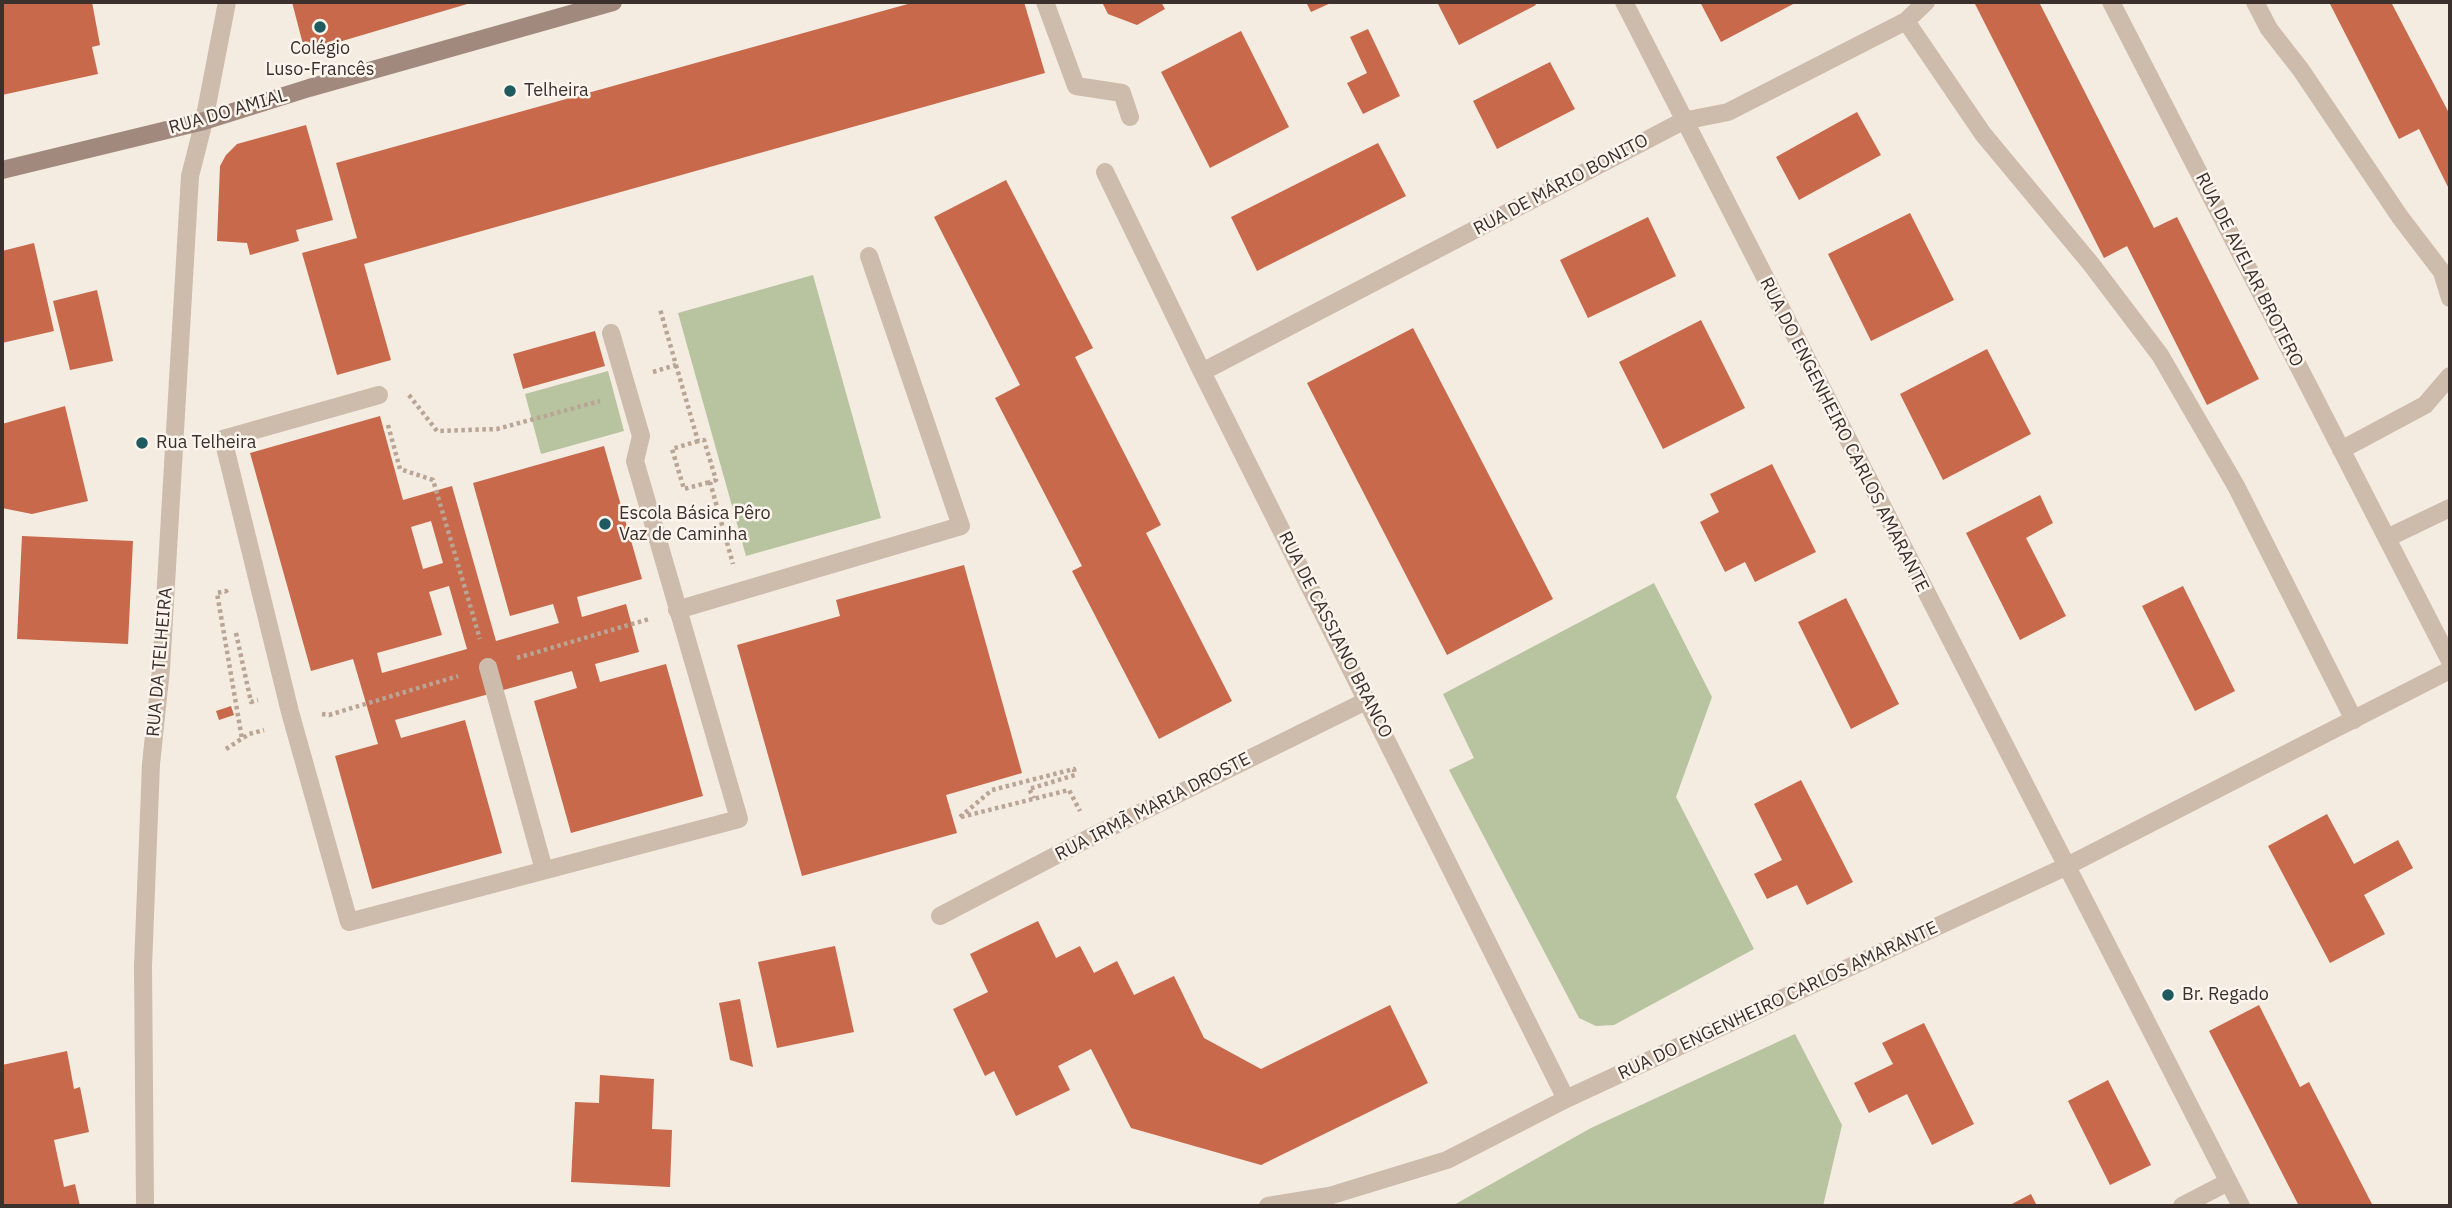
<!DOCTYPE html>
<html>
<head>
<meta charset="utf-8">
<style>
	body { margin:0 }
	#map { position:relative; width:2452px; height:1208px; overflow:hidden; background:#f4ebe1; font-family:"IBM Plex Sans",sans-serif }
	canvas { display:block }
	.frame { position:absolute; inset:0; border:4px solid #3b302b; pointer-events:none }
</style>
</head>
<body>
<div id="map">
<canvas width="2452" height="1208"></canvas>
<div class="frame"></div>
</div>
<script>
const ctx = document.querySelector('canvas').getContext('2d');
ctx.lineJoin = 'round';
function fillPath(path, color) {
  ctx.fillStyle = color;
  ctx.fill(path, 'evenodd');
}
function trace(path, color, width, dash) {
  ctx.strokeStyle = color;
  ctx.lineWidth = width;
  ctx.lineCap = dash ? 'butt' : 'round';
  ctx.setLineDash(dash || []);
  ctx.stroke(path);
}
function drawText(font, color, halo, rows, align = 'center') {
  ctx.font = font + ' "IBM Plex Sans",sans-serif';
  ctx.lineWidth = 5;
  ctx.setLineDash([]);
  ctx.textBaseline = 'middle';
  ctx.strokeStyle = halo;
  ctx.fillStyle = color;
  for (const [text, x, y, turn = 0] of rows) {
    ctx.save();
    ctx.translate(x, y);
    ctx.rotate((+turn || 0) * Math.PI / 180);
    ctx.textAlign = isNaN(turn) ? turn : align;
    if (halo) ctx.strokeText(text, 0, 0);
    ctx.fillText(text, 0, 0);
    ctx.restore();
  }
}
const green = new Path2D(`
	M813,275L881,518L746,556L678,313Z
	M608,371L624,431L541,454L525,394Z
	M1654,583L1712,697L1676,797L1754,949L1614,1025L1596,1026L1579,1018L1449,770L1474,758L1443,694Z
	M1795,1034L1842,1125L1823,1206H1452L1591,1128Z`);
const building = new Path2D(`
	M2,2H92L100,45L92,47L98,74L2,95Z
	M292,2H474L305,52Z
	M915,2H1024L1045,73L364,264L391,360L337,375L302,253L357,238L336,163Z
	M1102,2H1161L1165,9L1137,25L1108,14Z
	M1306,2H1333L1311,12Z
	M1437,2H1534L1536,5L1459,45Z
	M1700,2H1797L1721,42Z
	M1974,2H2039L2154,228L2177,217L2259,379L2207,405L2127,246L2104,258Z
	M2329,2H2391L2450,115V191L2419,129L2399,139Z
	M1368,29L1400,96L1363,114L1347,83L1367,73L1350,37Z
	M1241,31L1289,127L1210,168L1161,72Z
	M1550,62L1575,109L1497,149L1473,101Z
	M1857,112L1881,155L1799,200L1776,157Z
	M306,125L333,220L296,230L299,241L250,255L247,243L217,241L220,166L226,155L237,144Z
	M1378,143L1406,196L1257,271L1231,217Z
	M1006,180L1093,348L1075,357L1161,525L1146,533L1232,701L1159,739L1072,571L1082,566L995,398L1020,385L934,217Z
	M1910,213L1954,300L1871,341L1828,254Z
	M1648,217L1676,276L1588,318L1560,260Z
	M34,243L54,331L2,343V251Z
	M97,290L113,361L70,370L53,301Z
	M1701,320L1745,408L1663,449L1619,362Z
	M1413,328L1553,599L1447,655L1307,383Z
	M595,331L605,366L523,389L513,354Z
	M1987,349L2031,434L1943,480L1900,394Z
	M65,406L88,501L32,514L2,508V424Z
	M380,416L403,500L452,486L496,641L559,623L553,604L510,616L473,483L604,446L642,579L577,597L582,617L626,604L639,652L595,664L600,682L666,664L703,796L571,833L534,701L577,688L572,671L395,720L401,738L465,720L502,853L372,889L335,756L378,744L353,659L311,671L250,453ZM431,521L443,563L423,569L411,527ZM449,586L467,649L382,673L377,653L442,635L429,592Z
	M1772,464L1816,552L1755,582L1745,562L1725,572L1700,522L1719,512L1710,494Z
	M2040,495L2053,523L2026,538L2066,616L2020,640L1966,533Z
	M22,536L133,541L128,644L17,639Z
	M964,565L1022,773L946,795L957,833L802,876L737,645L840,616L836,600Z
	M2183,586L2235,691L2195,711L2142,606Z
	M1846,598L1899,704L1851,729L1798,622Z
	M231,706L234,715L219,720L216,711Z
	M1801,780L1853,882L1807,905L1797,885L1767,899L1754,874L1782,860L1754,804Z
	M2327,814L2354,864L2398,840L2413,868L2364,895L2385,934L2330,963L2268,846Z
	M1038,921L1056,958L1080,946L1094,973L1117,961L1134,995L1174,976L1204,1038L1261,1069L1390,1005L1428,1083L1261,1165L1131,1128L1091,1049L1058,1066L1070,1090L1016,1116L994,1071L985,1076L953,1009L988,992L970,954Z
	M835,946L854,1032L777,1048L758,962Z
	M740,999L753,1067L730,1060L719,1003Z
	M2259,1005L2300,1087L2309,1082L2373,1206H2299L2209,1031Z
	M1924,1023L1974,1124L1932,1145L1907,1094L1869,1113L1854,1083L1893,1064L1882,1043Z
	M67,1051L74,1089L80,1087L89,1132L54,1140L64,1187L75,1184L80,1206H2V1065Z
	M600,1075L654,1079L652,1129L672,1130L670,1187L571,1182L575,1102L599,1103Z
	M2108,1080L2151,1165L2110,1185L2068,1101Z
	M2031,1194L2037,1206H2008Z`);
const path = new Path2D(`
	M676,365L698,441L704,440L716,480L710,482L733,564
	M653,372L676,365L660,309
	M409,395L437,431L497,429L600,401
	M388,425L400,469L433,480L480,639
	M698,441L672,449L684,489L710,482
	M227,593L226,591L217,593L242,739
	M236,633L251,702L258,700
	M517,658L649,619
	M322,714L329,715L458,676
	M226,749L249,734L264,730
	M960,817L992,790L1074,769L1075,775L1029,789L1034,798
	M961,817L1069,790L1080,811`);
const service = new Path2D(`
	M1045,2L1076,86L1122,93L1130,117
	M379,395L223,439L290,712L349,922L739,819L635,461L641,436L611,333
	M677,610L961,526L869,256
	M488,667L544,870`);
const minor = new Path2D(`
	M1624,2L2241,1206
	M2111,2L2450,661
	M2255,2L2269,29L2301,70L2400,217L2442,272L2450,298
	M1906,21L1983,134L2091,264L2160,355L2236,486L2354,720
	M1105,172L1202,372L1566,1099
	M1202,372L1683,121L1728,112L1906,21L1926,2
	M2341,450L2425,405L2450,376
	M2387,538L2450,508
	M940,916L1093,836L1368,700
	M145,1206L143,966L151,764L161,669L190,176L204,121
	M1268,1206L1329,1196L1447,1160L1566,1099L2065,867L2450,670
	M2182,1206L2228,1182`);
const tertiary = new Path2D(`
	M204,121L227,2`);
const secondary = new Path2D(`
	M2,170L204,121L309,88L613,2`);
const markers = [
	[320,27,7,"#1f5a5e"],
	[510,91,7,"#1f5a5e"],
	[142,443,7,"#1f5a5e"],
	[605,524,7,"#1f5a5e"],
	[2168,995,7,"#1f5a5e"]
];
const poiNames = [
	["Colégio",320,49,"center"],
	["Luso-Francês",320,70,"center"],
	["Telheira",524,91],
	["Rua Telheira",156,443],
	["Escola Básica Pêro",619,514],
	["Vaz de Caminha",619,535],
	["Br. Regado",2182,995]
];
const streetNames = [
	["RUA DO AMIAL",228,112,-16],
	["RUA DE MÁRIO BONITO",1561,185,-28],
	["RUA DE AVELAR BROTERO",2249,270,63],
	["RUA DO ENGENHEIRO CARLOS AMARANTE",1844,435,63],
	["RUA DE CASSIANO BRANCO",1335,635,63],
	["RUA DA TELHEIRA",160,662,-85],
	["RUA IRMÃ MARIA DROSTE",1153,807,-27],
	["RUA DO ENGENHEIRO CARLOS AMARANTE",1778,1001,-25]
];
fillPath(green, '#b8c4a0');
fillPath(building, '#c8694b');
trace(path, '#b9a596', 4.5, [3.5, 3.5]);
trace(service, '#cdbbac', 18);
trace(minor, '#cdbbac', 18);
trace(tertiary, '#cdbbac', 18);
trace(secondary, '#a18a7d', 18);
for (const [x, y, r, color] of markers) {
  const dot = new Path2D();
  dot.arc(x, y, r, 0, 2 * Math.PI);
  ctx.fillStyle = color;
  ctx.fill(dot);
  trace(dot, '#fbf5ee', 2.5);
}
drawText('18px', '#3b302b', '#fbf5ee', poiNames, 'left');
drawText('18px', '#3b302b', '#fbf5ee', streetNames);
</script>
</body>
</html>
